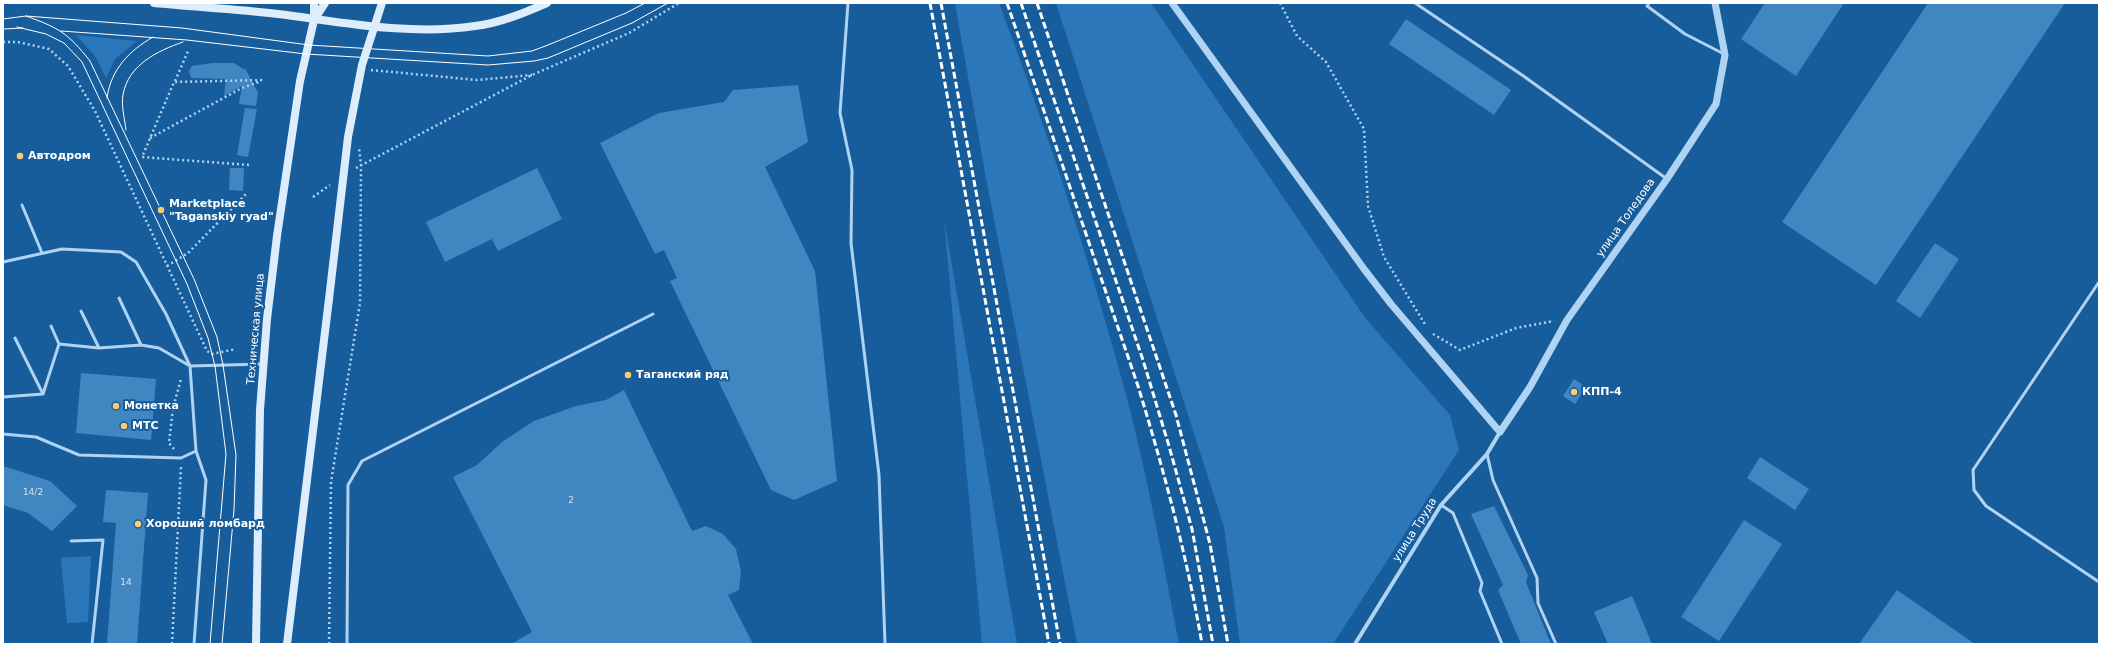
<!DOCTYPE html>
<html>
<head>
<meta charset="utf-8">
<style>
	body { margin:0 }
	#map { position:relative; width:2102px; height:647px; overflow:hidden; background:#185d9b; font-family:"DejaVu Sans",sans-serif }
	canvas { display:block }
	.frame { position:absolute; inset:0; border:4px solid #fff; pointer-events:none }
</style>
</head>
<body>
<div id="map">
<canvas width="2102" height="647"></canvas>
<div class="frame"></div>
</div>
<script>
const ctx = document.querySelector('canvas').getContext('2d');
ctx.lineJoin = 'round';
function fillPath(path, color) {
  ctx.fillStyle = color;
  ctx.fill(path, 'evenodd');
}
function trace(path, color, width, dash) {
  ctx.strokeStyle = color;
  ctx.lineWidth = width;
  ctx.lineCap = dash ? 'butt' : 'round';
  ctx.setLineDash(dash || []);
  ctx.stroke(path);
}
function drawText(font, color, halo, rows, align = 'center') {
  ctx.font = font + ' "DejaVu Sans",sans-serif';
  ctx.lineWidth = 4;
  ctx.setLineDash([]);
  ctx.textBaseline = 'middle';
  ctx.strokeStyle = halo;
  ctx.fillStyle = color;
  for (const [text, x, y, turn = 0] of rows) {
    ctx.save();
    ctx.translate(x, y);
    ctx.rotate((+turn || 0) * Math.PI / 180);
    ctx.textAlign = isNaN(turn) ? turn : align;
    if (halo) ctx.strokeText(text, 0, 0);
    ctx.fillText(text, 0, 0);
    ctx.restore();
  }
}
const green = new Path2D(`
	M955,3H999C1048,132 1091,265 1127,398C1148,479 1163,562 1179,644H1077L986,178Z
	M1056,3H1151L1366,319L1450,415L1459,450L1333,644H1240L1224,527Z
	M76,35L137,41L115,59L106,78L95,56Z
	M944,219L1017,644H982Z
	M91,556L88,622L67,623L61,558Z`);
const building = new Path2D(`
	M1765,3H1844L1796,76L1741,39Z
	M1928,3H2065L1876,285L1782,222Z
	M1406,19L1511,90L1494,115L1389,44Z
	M212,63H234L245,70V68L258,93L256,106L239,104L242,86L224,96L226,79L191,78L189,71L192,66Z
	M798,85L808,142L765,167L815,271L837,481L794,500L771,490L670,281L677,278L664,250L655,254L600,143L659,113L724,102L733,90Z
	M245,108L257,109L248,157L237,155Z
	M230,168H244L243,191L229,190Z
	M537,168L562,219L498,251L492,239L445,262L426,222Z
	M1935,243L1959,259L1920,318L1896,301Z
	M81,373L156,379L151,440L76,433Z
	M1574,379L1586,387L1575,404L1563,396Z
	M624,390L692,531L706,526L723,534L736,549L741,571L739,590L728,595L753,644H511L532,632L453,477L477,465L502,442L534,421L576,406L606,400Z
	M1760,457L1809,489L1795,510L1747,478Z
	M3,466L50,481L77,506L52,531L28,513L3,505Z
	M106,490L148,493L137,644H107L116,523L103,522Z
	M1494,506L1528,575L1526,582L1551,644H1521L1498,590L1503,585L1471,514Z
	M1744,520L1782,544L1719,641L1681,617Z
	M1897,590L1975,644H1859Z
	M1632,596L1652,644H1608L1594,612Z`);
const path = new Path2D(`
	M1280,3L1297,36L1326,62L1364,129L1368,206L1384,257L1426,326
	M3,42H18L49,49L68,66L95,111L207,351L212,354L236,349
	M371,70L477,80L532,75
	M175,81L189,49
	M150,138L242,88L261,81
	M249,165L142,157L174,82L263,80
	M356,168L532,75L629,33L679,3
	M313,197L330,185
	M167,266L188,253L247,193
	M1433,334L1460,350L1516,328L1554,321
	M174,449L169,443L173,408L181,379
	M172,644L181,467
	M329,644L331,482L360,303L361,165L359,148`);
const service = new Path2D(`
	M848,3L840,113L852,170L851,243L879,475L885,644
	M1415,3L1522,75L1667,179
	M1649,3L1647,6L1685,34L1724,54
	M22,205L42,253
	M3,262L62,249L121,252L136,262L166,314L190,366L196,451L206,480L194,644
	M2099,282L1973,470L1974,490L1986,506L2099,582
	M119,298L141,345
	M81,311L99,348
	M51,326L59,344
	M15,338L43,394
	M3,397L43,394L59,344L99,348L141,345L159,348L190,366L264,364
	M3,434L36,437L79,455L181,458L196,451
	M1487,454L1493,480L1537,578L1538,603L1556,644
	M1441,505L1453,513L1482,583L1480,591L1502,644
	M71,541L103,540L92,644
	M347,644L348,485L362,461L653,314`);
const minor = new Path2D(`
	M1355,644L1441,505L1487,454L1500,432`);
const tertiary = new Path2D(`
	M1172,3L1364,269L1391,304L1500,432L1530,387L1567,320L1667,179L1716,104L1725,55L1715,3`);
const secondary = new Path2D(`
	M154,3C195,7 237,9 278,14C342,22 410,36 475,26C500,23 524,13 547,3
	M314,20L325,3
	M256,644L260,410L267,319L277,236L300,81L314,20V3
	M287,644L329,299`);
const tram = new Path2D(`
	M26,16C59,28 68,33 90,61L194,279L217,337L223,365L236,455L234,510L222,644
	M3,19L26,16L182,28L309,45L488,56L532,51L548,45L626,13L645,3
	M17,27L46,34L64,43L82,62L187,284L208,338L215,366L226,454L210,644
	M3,29L23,28
	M61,31L187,40L306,54L488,65L534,61L548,58L632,23L668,3
	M107,98C111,69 129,51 153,37
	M126,130C125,120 121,106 123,95C128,65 157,51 183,42`);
const rail = new Path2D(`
	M930,3L1049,644
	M941,3L1060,644
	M1007,3L1138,386C1164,471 1187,556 1202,644
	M1021,3L1143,360L1169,446L1192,529L1213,644
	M1037,3L1176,415L1210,544L1228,644`);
const secondaryBridge = new Path2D(`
	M329,299L348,137L362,65L382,3`);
const markers = [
	[20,156,4,"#ffc970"],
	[161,210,4,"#ffc970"],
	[628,375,4,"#ffc970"],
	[1574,392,4,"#ffc970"],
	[116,406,4,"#ffc970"],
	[124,426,4,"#ffc970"],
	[138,524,4,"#ffc970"]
];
const numberNames = [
	["14/2",33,493],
	["2",571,501],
	["14",126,583]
];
const poiNames = [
	["Автодром",28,156],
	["Marketplace",169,204],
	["\"Taganskiy ryad\"",169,217],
	["Таганский ряд",636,375],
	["КПП-4",1582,392],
	["Монетка",124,406],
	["МТС",132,426],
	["Хороший ломбард",146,524]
];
const streetNames = [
	["улица Толедова",1626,218,-55],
	["Техническая улица",256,329,-85],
	["улица Труда",1415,530,-58]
];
fillPath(green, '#2c77b9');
fillPath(building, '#4186c1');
trace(path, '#afd3f2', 2.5, [2, 3]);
trace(service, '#afd3f2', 3);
trace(minor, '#afd3f2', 4);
trace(tertiary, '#afd3f2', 7);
trace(secondary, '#deedfc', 8);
trace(tram, '#fff', 1);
trace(rail, '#fff', 3, [7, 3]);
trace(secondaryBridge, '#deedfc', 8);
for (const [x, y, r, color] of markers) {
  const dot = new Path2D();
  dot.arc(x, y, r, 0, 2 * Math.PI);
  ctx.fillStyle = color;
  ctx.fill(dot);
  trace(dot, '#185d9b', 1.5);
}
drawText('9px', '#d0e1f0', null, numberNames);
drawText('bold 11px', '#fff', '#185d9b', poiNames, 'left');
drawText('11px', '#fff', '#185d9b', streetNames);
</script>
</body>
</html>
